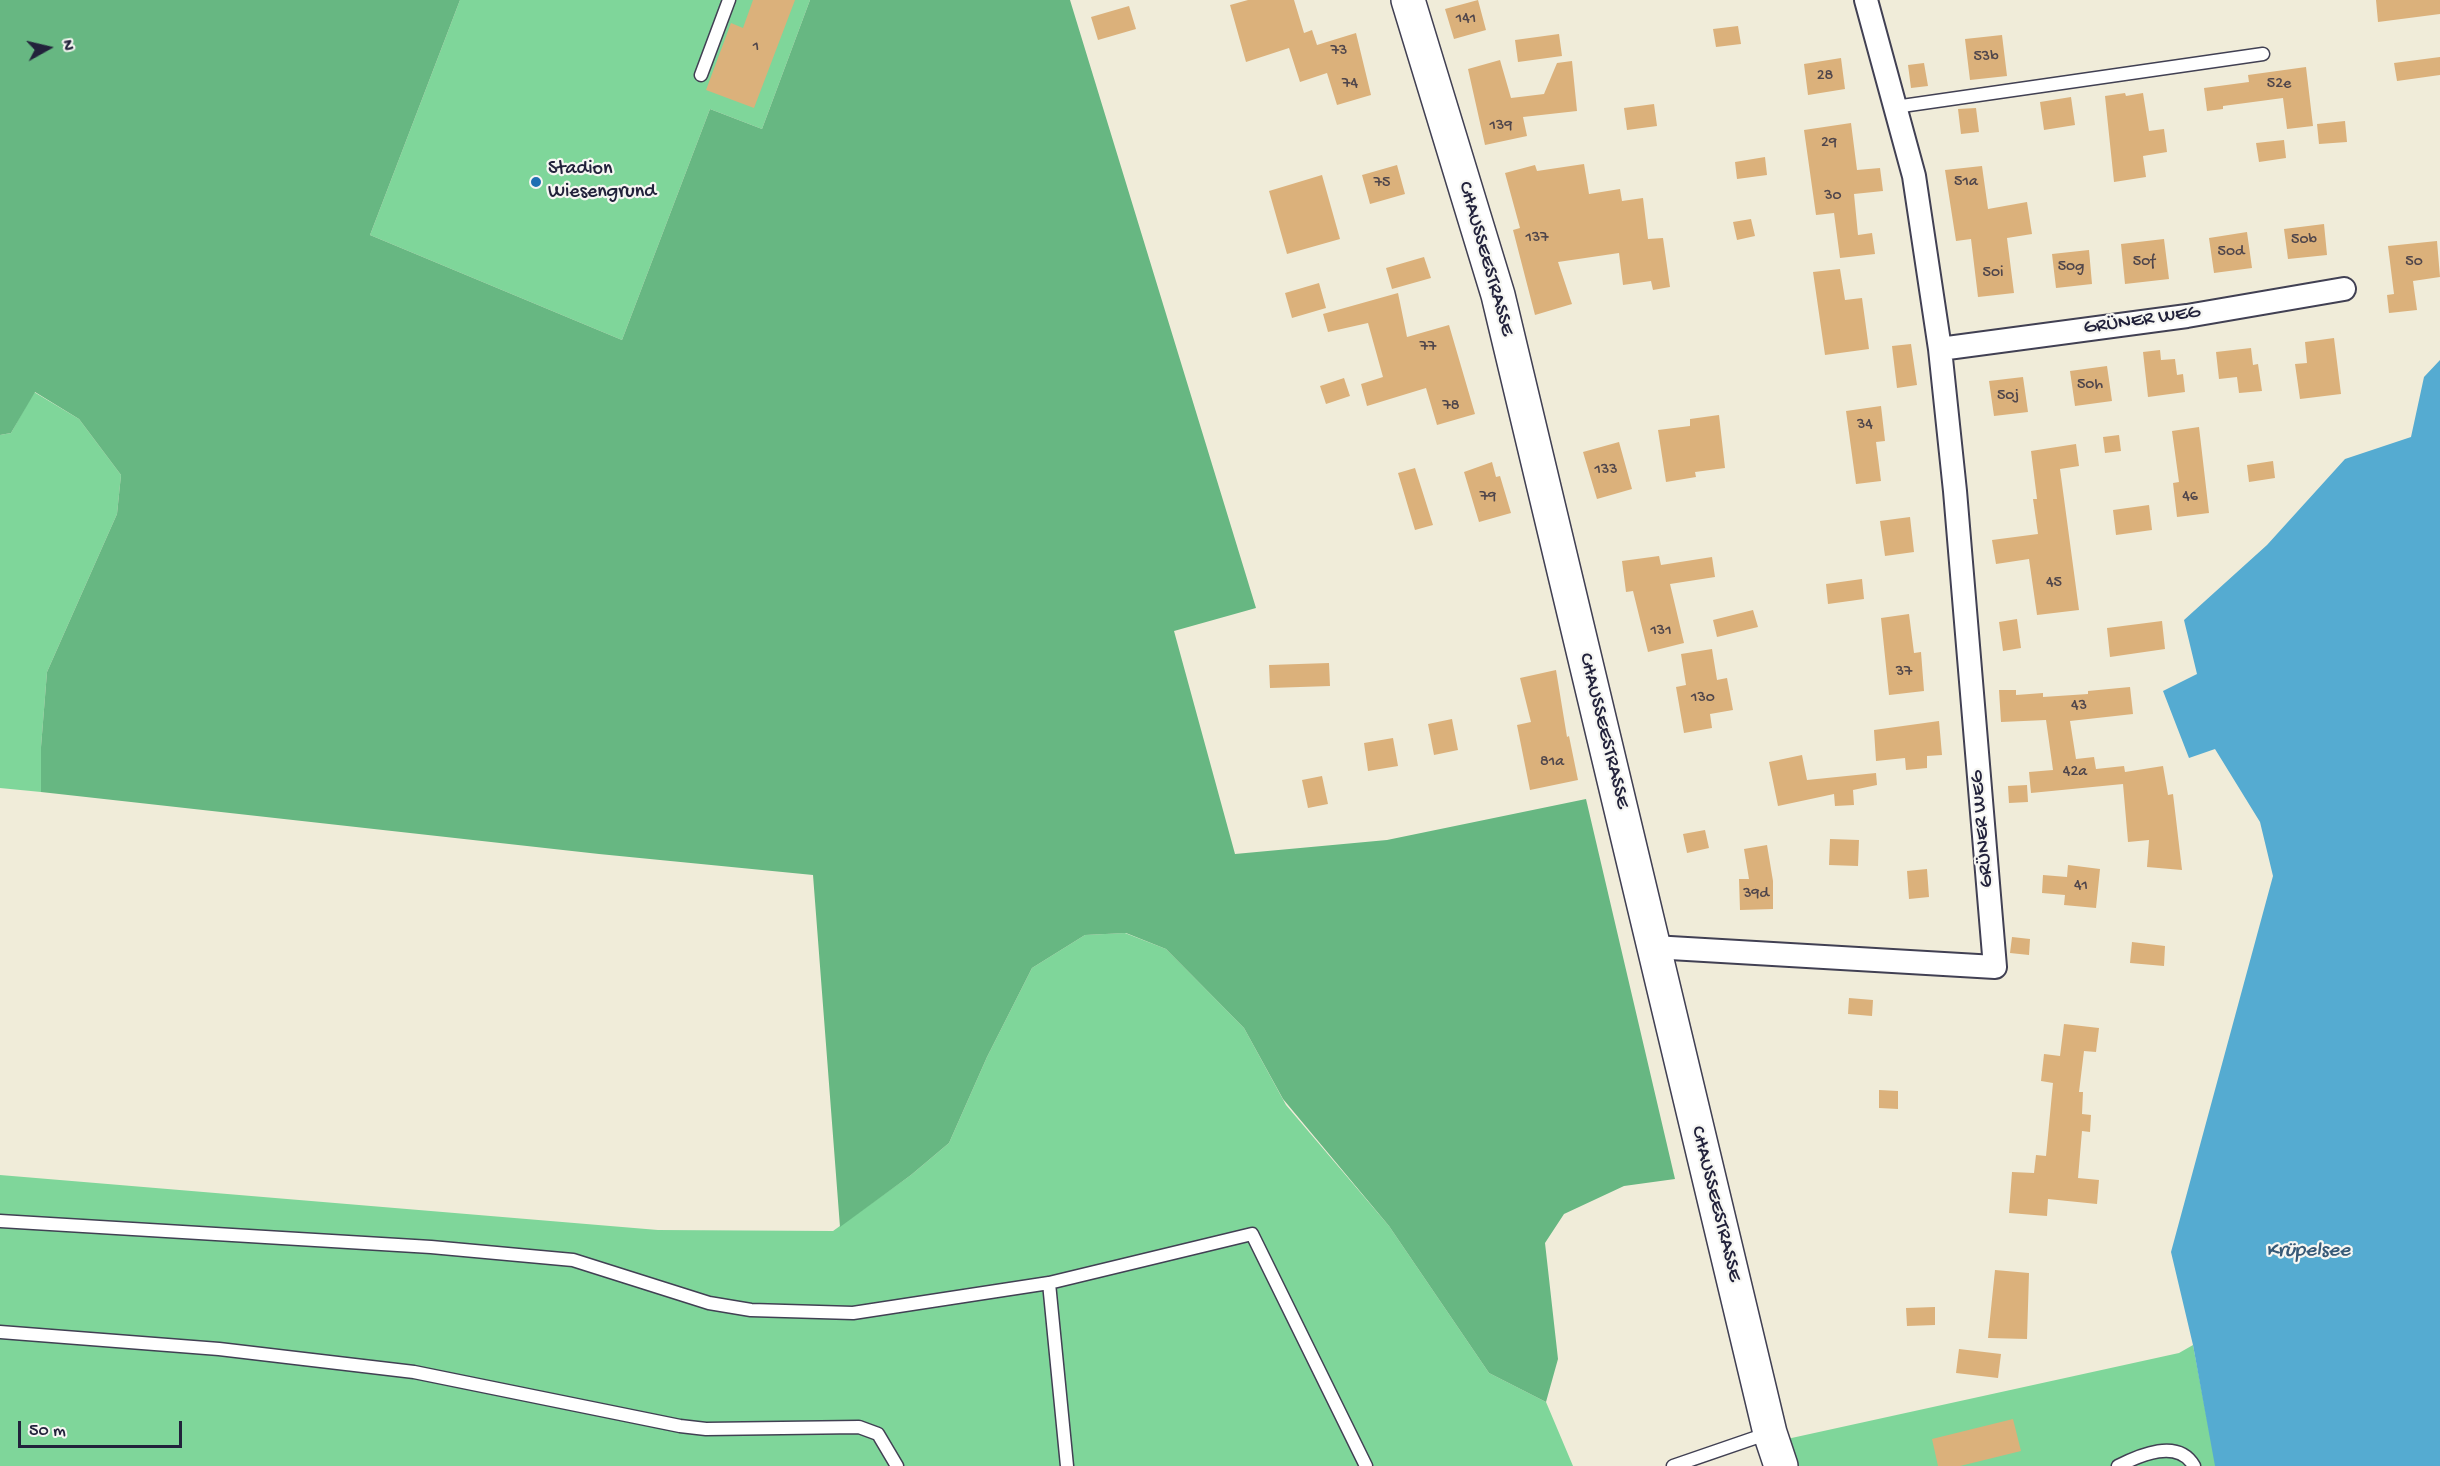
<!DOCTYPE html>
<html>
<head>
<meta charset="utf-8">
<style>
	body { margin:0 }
	#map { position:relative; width:2440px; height:1466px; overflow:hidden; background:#f0ecd9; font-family:"Gochi Hand",sans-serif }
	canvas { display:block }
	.north { position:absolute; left:18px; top:18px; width:60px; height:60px; -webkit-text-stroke:4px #f6f6f2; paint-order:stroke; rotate:82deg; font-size:16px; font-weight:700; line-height:24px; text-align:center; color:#22223b }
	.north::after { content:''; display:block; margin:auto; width:21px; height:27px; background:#22223b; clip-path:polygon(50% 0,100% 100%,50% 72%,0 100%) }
	.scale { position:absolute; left:18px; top:1421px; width:164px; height:27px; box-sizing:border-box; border:3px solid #22223b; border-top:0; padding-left:8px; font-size:18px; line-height:21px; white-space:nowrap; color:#22223b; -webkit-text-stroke:4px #f6f6f2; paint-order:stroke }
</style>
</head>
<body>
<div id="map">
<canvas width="2440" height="1466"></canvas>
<div class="north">N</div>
<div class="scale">50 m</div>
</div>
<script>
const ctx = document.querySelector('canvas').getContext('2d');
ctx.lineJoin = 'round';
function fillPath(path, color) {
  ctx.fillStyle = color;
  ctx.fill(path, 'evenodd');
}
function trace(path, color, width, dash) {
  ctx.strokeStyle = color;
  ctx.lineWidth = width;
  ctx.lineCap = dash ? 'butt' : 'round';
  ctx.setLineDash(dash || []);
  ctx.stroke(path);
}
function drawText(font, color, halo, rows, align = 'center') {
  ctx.font = font + ' "Gochi Hand",sans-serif';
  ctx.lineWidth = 4.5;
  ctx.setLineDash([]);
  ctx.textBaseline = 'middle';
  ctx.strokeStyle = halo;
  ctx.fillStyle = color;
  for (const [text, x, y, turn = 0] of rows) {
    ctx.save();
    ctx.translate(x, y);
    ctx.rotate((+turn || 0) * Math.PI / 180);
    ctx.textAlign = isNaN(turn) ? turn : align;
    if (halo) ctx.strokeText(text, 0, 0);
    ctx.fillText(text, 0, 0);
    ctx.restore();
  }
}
const green = new Path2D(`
	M460,0H810L762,129L710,109L622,340L370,235Z
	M34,392L79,419L121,475L117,514L47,672L41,747V792L0,788V435L11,433Z
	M1125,933L1166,949L1244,1028L1286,1105L1389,1226L1489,1373L1546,1402L1573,1466H0V1175L658,1230L833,1231L911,1175L949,1143L987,1057L1032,968L1085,935Z
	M2193,1345L2216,1466H1795L1787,1439L2179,1353Z`);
const forest = new Path2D(`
	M0,0H460L370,235L622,340L710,109L762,129L810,0H1070L1256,608L1174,631L1235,854L1387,840L1586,799L1675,1179L1624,1186L1564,1214L1545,1243L1558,1359L1546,1402L1489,1373L1389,1226L1283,1099L1244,1028L1166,949L1126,933L1085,935L1032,968L987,1057L949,1143L911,1175L840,1227L813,875L599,854L41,792V747L47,672L117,514L121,475L79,419L35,392L11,433L0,435Z`);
const water = new Path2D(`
	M2440,360V1466H2215L2193,1345L2171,1252L2273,876L2260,822L2215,749L2189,758L2163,691L2197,674L2184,620L2267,545L2345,459L2411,437L2424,377Z`);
const building = new Path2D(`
	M753,0H795L754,108L706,90L731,23L743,28Z
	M1248,0H1294L1304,33L1312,30L1317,45L1356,33L1371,95L1337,105L1327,73L1300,82L1289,48L1246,62L1230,5Z
	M1478,0L1486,30L1454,39L1445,9Z
	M2376,0H2440V14L2378,22Z
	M1129,6L1136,29L1098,40L1091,17Z
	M1738,26L1741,44L1716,47L1713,29Z
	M1559,34L1562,56L1518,62L1515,40Z
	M2002,35L2007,76L1970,80L1965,39Z
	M2440,57V75L2397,81L2394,63Z
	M1841,58L1845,89L1808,95L1804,64Z
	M1500,60L1511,98L1544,94L1557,63L1572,61L1577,111L1523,117L1527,136L1485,145L1468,69Z
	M1924,63L1928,86L1911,88L1908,65Z
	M2306,67L2313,126L2287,129L2283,98L2223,106V109L2207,111L2204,88L2249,82L2248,75Z
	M2125,93L2126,96L2143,93L2149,131L2164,129L2167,152L2143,156L2146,177L2114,182L2105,96Z
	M2071,97L2075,125L2044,130L2040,102Z
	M1654,104L1657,126L1627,130L1624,108Z
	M1976,108L1979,132L1961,134L1958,109Z
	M2345,121L2347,142L2319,144L2317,124Z
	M1851,123L1857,170L1880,168L1883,191L1854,194L1858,235L1872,233L1875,254L1840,258L1834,213L1816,215L1804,130Z
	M2284,140L2286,158L2259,162L2256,143Z
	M1765,157L1767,175L1737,179L1735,162Z
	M1584,164L1589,194L1620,189L1622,201L1643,198L1648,239L1663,238L1670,287L1653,290L1651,281L1623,285L1619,253L1558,262L1572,304L1535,315L1513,230L1520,228L1505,173L1535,165L1537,171Z
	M1397,165L1405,194L1370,204L1362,175Z
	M1982,166L1988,209L2027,202L2032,234L2007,238L2014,293L1978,297L1971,239L1956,241L1945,170Z
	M1322,175L1340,239L1287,254L1269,191Z
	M1751,219L1755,236L1737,240L1733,222Z
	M2324,224L2327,255L2288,259L2284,229Z
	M2247,232L2252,268L2214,273L2209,238Z
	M2164,239L2169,279L2125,284L2121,244Z
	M2437,241L2440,277L2413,281L2417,310L2389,313L2387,295L2394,294L2388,246Z
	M2089,250L2092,284L2056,288L2052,254Z
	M1424,257L1431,278L1392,289L1386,268Z
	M1840,269L1845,300L1862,298L1869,349L1825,355L1813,272Z
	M1319,283L1326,308L1292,318L1285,293Z
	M1398,293L1407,337L1449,325L1475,414L1437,425L1426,388L1367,406L1361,384L1383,377L1368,323L1328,332L1323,314Z
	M2334,338L2341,394L2300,399L2295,364L2307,363L2305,342Z
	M1911,344L1917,385L1897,388L1892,346Z
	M2251,348L2253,365L2258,364L2262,391L2239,393L2237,377L2219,379L2216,352Z
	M2160,350L2161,360L2175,359L2177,375L2183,374L2185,392L2148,397L2143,352Z
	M2107,366L2112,401L2075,406L2070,371Z
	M2023,377L2028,412L1994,416L1989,381Z
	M1344,378L1350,396L1326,404L1320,386Z
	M1881,406L1885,441L1876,442L1881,481L1856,484L1846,411Z
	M1719,415L1725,468L1695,472L1696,477L1666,482L1658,430L1690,426V419Z
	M2199,427L2209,513L2177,517L2173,483L2179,482L2172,431Z
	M2119,435L2121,451L2105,453L2103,437Z
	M1619,442L1632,489L1597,499L1583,452Z
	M2076,444L2079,466L2060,469L2079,610L2037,615L2029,559L1996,564L1992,540L2038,534L2033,499H2037L2031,451Z
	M2273,461L2275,478L2249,482L2247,465Z
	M1492,462L1496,477L1500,476L1511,513L1479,522L1464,472Z
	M1415,468L1433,525L1415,530L1398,473Z
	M2149,505L2152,530L2116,535L2113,510Z
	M1910,517L1914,552L1885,556L1880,521Z
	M1659,556L1661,565L1712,557L1715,577L1670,584L1684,643L1648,652L1633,591L1626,592L1622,561Z
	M1862,579L1864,599L1828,604L1826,584Z
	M1753,610L1758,627L1717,637L1713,620Z
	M1909,614L1914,653L1921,652L1924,691L1889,695L1881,618Z
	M2017,619L2021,648L2003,651L1999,622Z
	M2162,621L2165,649L2110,657L2107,628Z
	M1712,649L1717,680L1727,678L1733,710L1710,714L1712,728L1684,733L1676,687L1686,685L1681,654Z
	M1329,663L1330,686L1270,688L1269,665Z
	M1556,670L1567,737L1569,736L1578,780L1530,790L1517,725L1531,722L1520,678Z
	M2130,687L2133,714L2070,721L2076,759L2094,757L2096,769L2124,766L2125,772L2163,766L2168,795L2173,794L2182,870L2147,867L2149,840L2128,842L2123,784L2031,793L2029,772L2053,770L2046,720L2001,722L1999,690H2016V695L2043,693V697L2088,694V691Z
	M1452,719L1458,750L1434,755L1428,724Z
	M1939,721L1942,755L1927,756V768L1906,770L1905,758L1876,761L1874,730Z
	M1393,738L1398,766L1368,771L1364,743Z
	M1802,755L1807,780L1876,773L1877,785L1853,790L1854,805L1835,806L1834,794L1778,806L1769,762Z
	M1322,776L1328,804L1308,808L1302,780Z
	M2027,785L2028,802L2009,803L2008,786Z
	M1705,830L1709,848L1687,853L1683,834Z
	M1830,839L1859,840L1858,866L1829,865Z
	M1767,845L1773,881V909L1740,910L1739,879H1749L1744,849Z
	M2068,865L2100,869L2096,908L2064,905L2065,895L2042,893L2043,875L2067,877Z
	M1927,869L1929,897L1909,899L1907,871Z
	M2012,937L2030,939L2029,955L2010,953Z
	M2132,942L2165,946L2164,966L2130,963Z
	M1849,998L1873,1000L1872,1016L1848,1014Z
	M2064,1024L2099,1028L2096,1052L2084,1051L2079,1092H2083L2082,1114L2091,1115L2090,1132L2082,1131L2078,1178L2099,1180L2097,1204L2048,1199L2047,1216L2009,1213L2012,1172L2034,1173L2036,1155L2046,1156L2053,1083L2041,1081L2044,1054L2060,1056Z
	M1879,1090L1898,1091V1109L1879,1108Z
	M1995,1270L2029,1273L2027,1339L1988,1338Z
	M1935,1307V1325L1907,1326L1906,1308Z
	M1959,1349L2001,1354L1998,1378L1956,1373Z
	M2013,1419L2021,1451L1960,1466H1938L1932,1439Z`);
const service = new Path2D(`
	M701,75L729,0
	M1895,107L2263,54
	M0,1221L431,1247L573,1260L709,1303L751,1310L853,1313L1049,1283L1252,1234L1366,1466
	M1049,1283L1067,1466
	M0,1332L219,1349L414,1372L680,1426L706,1429L859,1427L878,1434L897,1466
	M1673,1466L1769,1433
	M2118,1466C2140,1455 2178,1438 2194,1466`);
const minor = new Path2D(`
	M1940,349L2187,316L2344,289
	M1653,947L1995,967L1955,491L1940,349L1914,176L1866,0`);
const secondary = new Path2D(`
	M1408,0L1498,295L1770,1433L1781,1466`);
const markers = [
	[536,182,6,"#1f6fb2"]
];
const numberNames = [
	["141",1466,20],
	["1",756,48],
	["73",1339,52],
	["53b",1986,58],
	["28",1825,77],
	["74",1350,85],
	["52e",2279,85],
	["139",1501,127],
	["29",1829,144],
	["51a",1966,183],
	["75",1382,184],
	["30",1833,197],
	["137",1537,239],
	["50b",2304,241],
	["50d",2231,253],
	["50f",2144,263],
	["50",2414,263],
	["50g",2071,268],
	["50i",1993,274],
	["77",1428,348],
	["50h",2090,386],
	["50j",2008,397],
	["78",1451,407],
	["34",1865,426],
	["133",1606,471],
	["79",1488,498],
	["46",2190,498],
	["45",2054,584],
	["131",1661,632],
	["37",1904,673],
	["130",1703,699],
	["43",2079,707],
	["81a",1552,763],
	["42a",2075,773],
	["41",2081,887],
	["39d",1756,895]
];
const poiNames = [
	["Stadion",548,170],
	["Wiesengrund",548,193]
];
const streetNames = [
	["CHAUSSEESTRASSE",1485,259,74],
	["GRÜNER WEG",2142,321,-8],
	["CHAUSSEESTRASSE",1603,731,76],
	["GRÜNER WEG",1983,829,-95],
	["CHAUSSEESTRASSE",1715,1204,76]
];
const waterNames = [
	["Krüpelsee",2308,1252]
];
fillPath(green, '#7fd69a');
fillPath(forest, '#67b782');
fillPath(water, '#55abd1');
fillPath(building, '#dbb17b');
trace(service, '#414053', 15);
trace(minor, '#414053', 26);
trace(secondary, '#414053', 36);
trace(service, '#fff', 12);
trace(minor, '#fff', 22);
trace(secondary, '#fff', 33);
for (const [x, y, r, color] of markers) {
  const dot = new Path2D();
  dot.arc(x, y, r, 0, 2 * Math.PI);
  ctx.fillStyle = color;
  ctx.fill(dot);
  trace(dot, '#f6f6f2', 2);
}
drawText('16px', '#50464b', null, numberNames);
drawText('20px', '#22223b', '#f6f6f2', poiNames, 'left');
drawText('20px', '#22223b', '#f6f6f2', streetNames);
drawText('italic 21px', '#365977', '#f6f6f2', waterNames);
</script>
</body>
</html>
